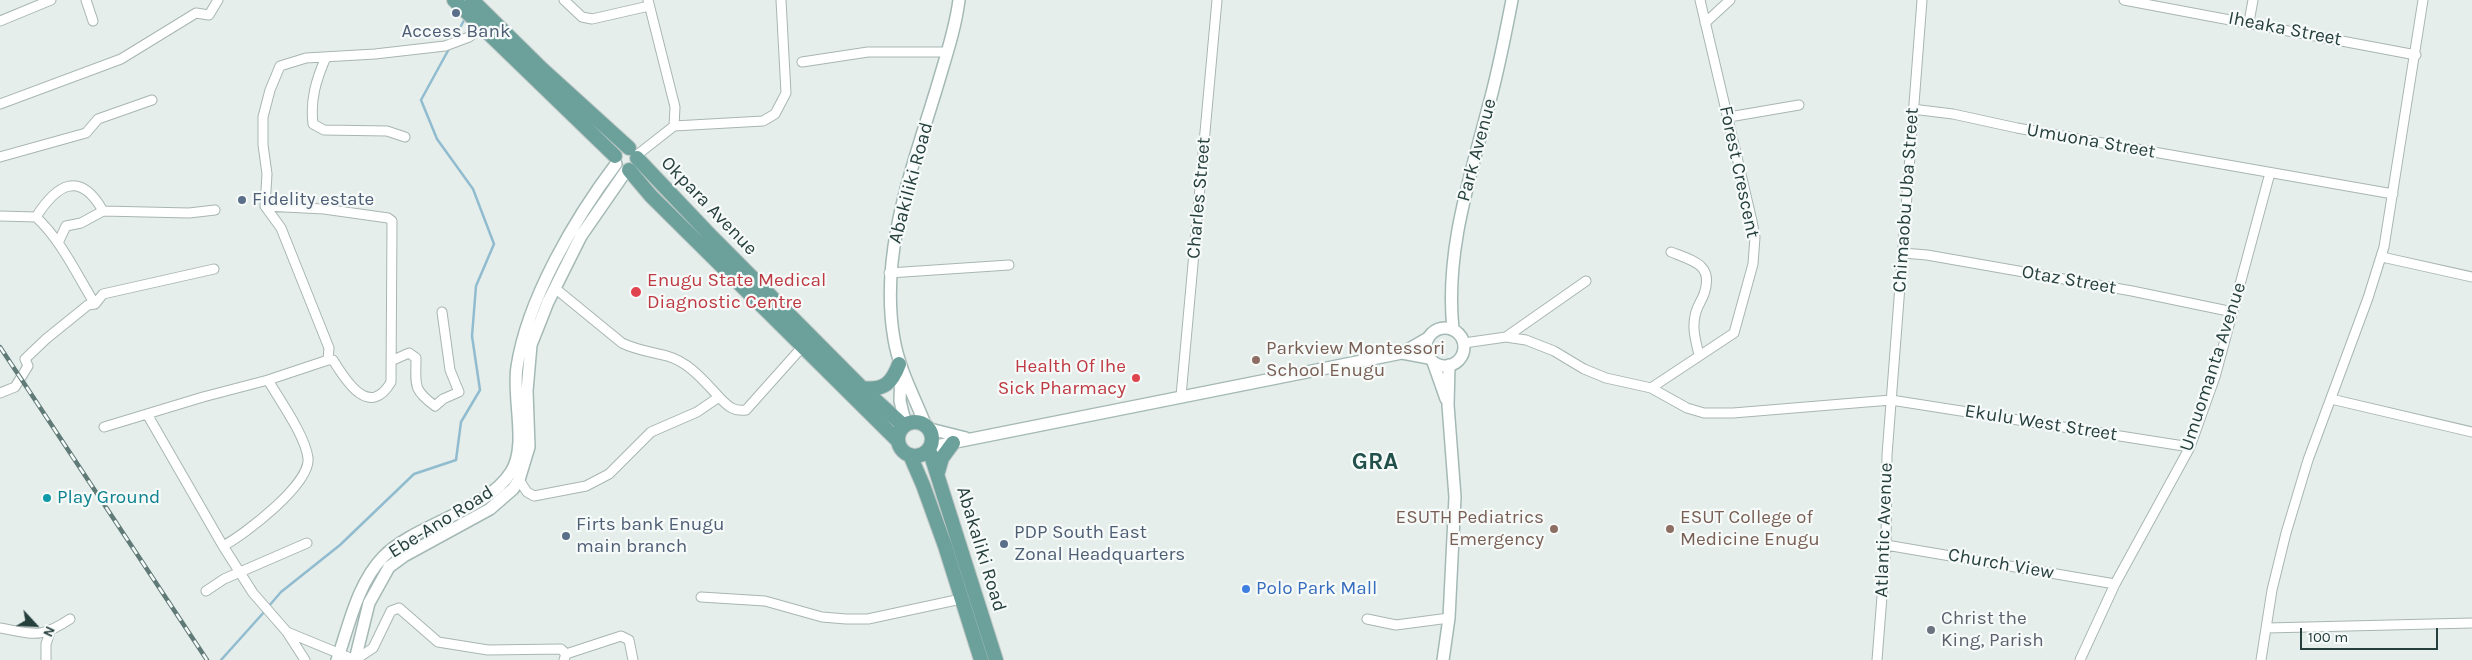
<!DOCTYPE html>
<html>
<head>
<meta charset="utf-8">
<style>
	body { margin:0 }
	#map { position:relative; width:2472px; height:660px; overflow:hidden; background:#e5eeeb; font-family:Karla,sans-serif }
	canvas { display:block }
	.north { position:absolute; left:10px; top:600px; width:50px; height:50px; -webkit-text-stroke:4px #f6faf9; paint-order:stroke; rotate:115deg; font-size:14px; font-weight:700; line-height:20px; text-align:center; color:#253f3c }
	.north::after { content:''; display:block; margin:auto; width:18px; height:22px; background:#253f3c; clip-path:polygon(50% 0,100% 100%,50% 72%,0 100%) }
	.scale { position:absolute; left:2300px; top:628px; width:138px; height:22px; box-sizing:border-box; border:2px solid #253f3c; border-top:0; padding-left:6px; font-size:15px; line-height:18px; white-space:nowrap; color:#253f3c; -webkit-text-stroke:4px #f6faf9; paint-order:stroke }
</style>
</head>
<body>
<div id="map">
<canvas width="2472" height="660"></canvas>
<div class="north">N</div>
<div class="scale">100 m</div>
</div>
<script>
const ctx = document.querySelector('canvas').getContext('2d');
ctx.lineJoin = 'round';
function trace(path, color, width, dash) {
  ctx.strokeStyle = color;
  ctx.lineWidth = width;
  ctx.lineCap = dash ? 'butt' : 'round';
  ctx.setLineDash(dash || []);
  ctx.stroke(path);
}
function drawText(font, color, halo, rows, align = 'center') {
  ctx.font = font + ' Karla,sans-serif';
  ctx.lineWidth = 4.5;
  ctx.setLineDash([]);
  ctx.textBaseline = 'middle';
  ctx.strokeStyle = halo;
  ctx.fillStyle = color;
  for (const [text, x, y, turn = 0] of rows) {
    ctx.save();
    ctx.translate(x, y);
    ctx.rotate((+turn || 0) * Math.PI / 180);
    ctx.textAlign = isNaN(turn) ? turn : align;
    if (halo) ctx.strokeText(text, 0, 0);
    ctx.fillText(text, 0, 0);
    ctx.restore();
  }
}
const stream = new Path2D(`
	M453,40L466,17
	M268,607L281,592L340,545L414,474L456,460L461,422L480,390L472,336L476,286L494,244L473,189L437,139L421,100L450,47
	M221,660L265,611`);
const street = new Path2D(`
	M86,0L93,21
	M564,0L582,17L592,19L649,6
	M2124,0L2416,55
	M0,21L51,0
	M2249,22L2253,0
	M1705,23L1730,0
	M326,57C316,80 310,100 313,124L324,130L387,131L405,137
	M802,62L868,52H947
	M0,104L121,59L196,13L209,15L218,0
	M1912,109L1953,114L2017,128L2393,194
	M1729,117L1799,105
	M674,126L763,121L775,114L786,93L781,0
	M637,155L674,126L675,107L648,0
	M0,157L86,133L98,119L152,100
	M265,206L324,209L388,218L392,221L391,382C370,418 347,383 333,360H328
	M0,216L36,217C61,240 77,275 95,304
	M36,217C57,184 80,170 103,211
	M58,243L66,226L81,223L103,211L189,213L215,210
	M1671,252C1694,261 1714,265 1704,294C1701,302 1696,308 1695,316C1692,329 1696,342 1699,355
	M1903,253L1927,255L2132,291L2233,312
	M2382,257L2472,277
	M889,273L1009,265
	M556,289L622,343C636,350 652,352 667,356C689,362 704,381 719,397
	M1506,337L1586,281
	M1464,343L1506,337L1526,340L1554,351L1584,369L1606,378L1651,388L1687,408L1704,413H1733L1891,400L2190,447
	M391,361L409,353L416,358C416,385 412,389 435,406L443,399L459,392L450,370L442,312
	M1651,388L1734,333L1753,264L1755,237L1752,221L1700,0
	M0,393L15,387L28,366L25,359L46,339L88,305L95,304L103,294L214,269
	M1181,396L1217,0
	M2331,399L2472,432
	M147,414L223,546L253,593L287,632L305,660
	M104,427L203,397L268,380L328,360L329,348L281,228L265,206L267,174L263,145V117L270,90L280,66L306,58L375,54L445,46L469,37L485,26
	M519,480L527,492L534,496L586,486L609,474L651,432L697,412L719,397C728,406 733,412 746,410L804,345
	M1886,545L2115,584
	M223,546C244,535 311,484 308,458C305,435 280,401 268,380
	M206,591L224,579L307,543
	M701,597L765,601L822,617L846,619H868L961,599
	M1367,619L1396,625L1449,618
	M0,628C35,634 40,639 70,619
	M2267,628L2472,623
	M287,632L355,660L373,648L389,615L391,611L399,608L438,642L488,650L561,649L566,654
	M46,660V644L50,632
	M564,660L566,654L621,636L629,640L633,660
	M1877,660L1886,545L1887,455L1922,0
	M2080,660L2115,584L2190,447L2215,377L2270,173
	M2261,660L2272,590L2286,533L2308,460L2368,298L2384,247L2423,0`);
const secondary = new Path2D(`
	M1426 347a19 19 0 1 1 38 0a19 19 0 1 1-38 0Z
	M1453,329C1445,253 1469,181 1488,108C1498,73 1505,36 1512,0
	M1402,353L1429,358
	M1433,362L1446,399
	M901,370L900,401L906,425
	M925,424C914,396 899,369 894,339C878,247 917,157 942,70C949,47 956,24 959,0
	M930,429L966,438
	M931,447L1402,353L1428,338
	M337,660C349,626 357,584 383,557C415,524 486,512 511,472C528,446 512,398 517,367C527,300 575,218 616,164
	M355,660L369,603L389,567L404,556L490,509L513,489L519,480L529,447L527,391L531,345L548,302L581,236L626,171
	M1443,660L1449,618L1455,497L1448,405L1449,365`);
const primary = new Path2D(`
	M454,0L615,156
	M472,0L542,69L629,148
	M637,158L712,237L862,388L904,426
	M629,170L651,196L898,441
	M862,388C884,391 892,383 899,364
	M898 439a17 17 0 1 1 34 0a17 17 0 1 1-34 0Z
	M929,449L996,660
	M910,455L923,485L945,546L981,660
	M938,472L942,458L953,443`);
const rail = new Path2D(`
	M0,347L207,660`);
const markers = [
	[456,13,5,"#5c6f8a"],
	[242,200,5,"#5c6f8a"],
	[636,292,6,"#e0444e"],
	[1256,360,5,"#8d6e63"],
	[1136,378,5,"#e0444e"],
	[47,498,5,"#0f9aa8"],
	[1554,529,5,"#8d6e63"],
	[1670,529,5,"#8d6e63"],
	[566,536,5,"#5c6f8a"],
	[1004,544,5,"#5c6f8a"],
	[1246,589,5,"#3f7fe0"],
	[1931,630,5,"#6b7280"]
];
const streetNames = [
	["Iheaka Street",2285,29,11],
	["Umuona Street",2091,141,10],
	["Park Avenue",1477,150,-75],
	["Forest Crescent",1739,172,78],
	["Abakiliki Road",911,183,-75],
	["Charles Street",1199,198,-85],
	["Chimaobu Uba Street",1906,200,-86],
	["Okpara Avenue",709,206,46],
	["Otaz Street",2069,280,10],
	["Umuomanta Avenue",2213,367,-72],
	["Ekulu West Street",2041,423,9],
	["Ebe-Ano Road",441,522,-32],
	["Atlantic Avenue",1884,530,-88],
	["Abakaliki Road",981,549,73],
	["Church View",2001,564,10]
];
const serviceNames = [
	["Access Bank",456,32,"center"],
	["Fidelity estate",252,200],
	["Firts bank Enugu",576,525],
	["main branch",576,547],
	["PDP South East",1014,533],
	["Zonal Headquarters",1014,555]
];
const healthNames = [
	["Enugu State Medical",647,281],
	["Diagnostic Centre",647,303],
	["Health Of Ihe",1126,367,"right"],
	["Sick Pharmacy",1126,389,"right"]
];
const educationNames = [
	["Parkview Montessori",1266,349],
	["School Enugu",1266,371],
	["ESUTH Pediatrics",1544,518,"right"],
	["Emergency",1544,540,"right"],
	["ESUT College of",1680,518],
	["Medicine Enugu",1680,540]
];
const cultureNames = [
	["Play Ground",57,498]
];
const shopNames = [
	["Polo Park Mall",1256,589]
];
const worshipNames = [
	["Christ the",1941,619],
	["King, Parish",1941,641]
];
const districtNames = [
	["GRA",1375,462]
];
trace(stream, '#91bccf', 2.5);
trace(street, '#a8b6b3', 11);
trace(secondary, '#a4b9b5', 14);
trace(primary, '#c2c9c8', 16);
trace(street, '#fff', 9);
trace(secondary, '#fff', 11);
trace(primary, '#6ca19b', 14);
trace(rail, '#607a77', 4.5);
trace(rail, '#f6faf9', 2.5, [8]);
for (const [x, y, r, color] of markers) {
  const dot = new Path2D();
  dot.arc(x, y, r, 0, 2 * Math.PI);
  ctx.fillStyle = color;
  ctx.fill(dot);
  trace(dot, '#f6faf9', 2);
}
drawText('19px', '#253f3c', '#f6faf9', streetNames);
drawText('19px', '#4e5e75', '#f6faf9', serviceNames, 'left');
drawText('19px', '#be3a42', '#f6faf9', healthNames, 'left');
drawText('19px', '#785e54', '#f6faf9', educationNames, 'left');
drawText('19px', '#0d838f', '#f6faf9', cultureNames, 'left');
drawText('19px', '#366cbe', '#f6faf9', shopNames, 'left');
drawText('19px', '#5b616d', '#f6faf9', worshipNames, 'left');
drawText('bold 24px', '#22514c', '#f6faf9', districtNames);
</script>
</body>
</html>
